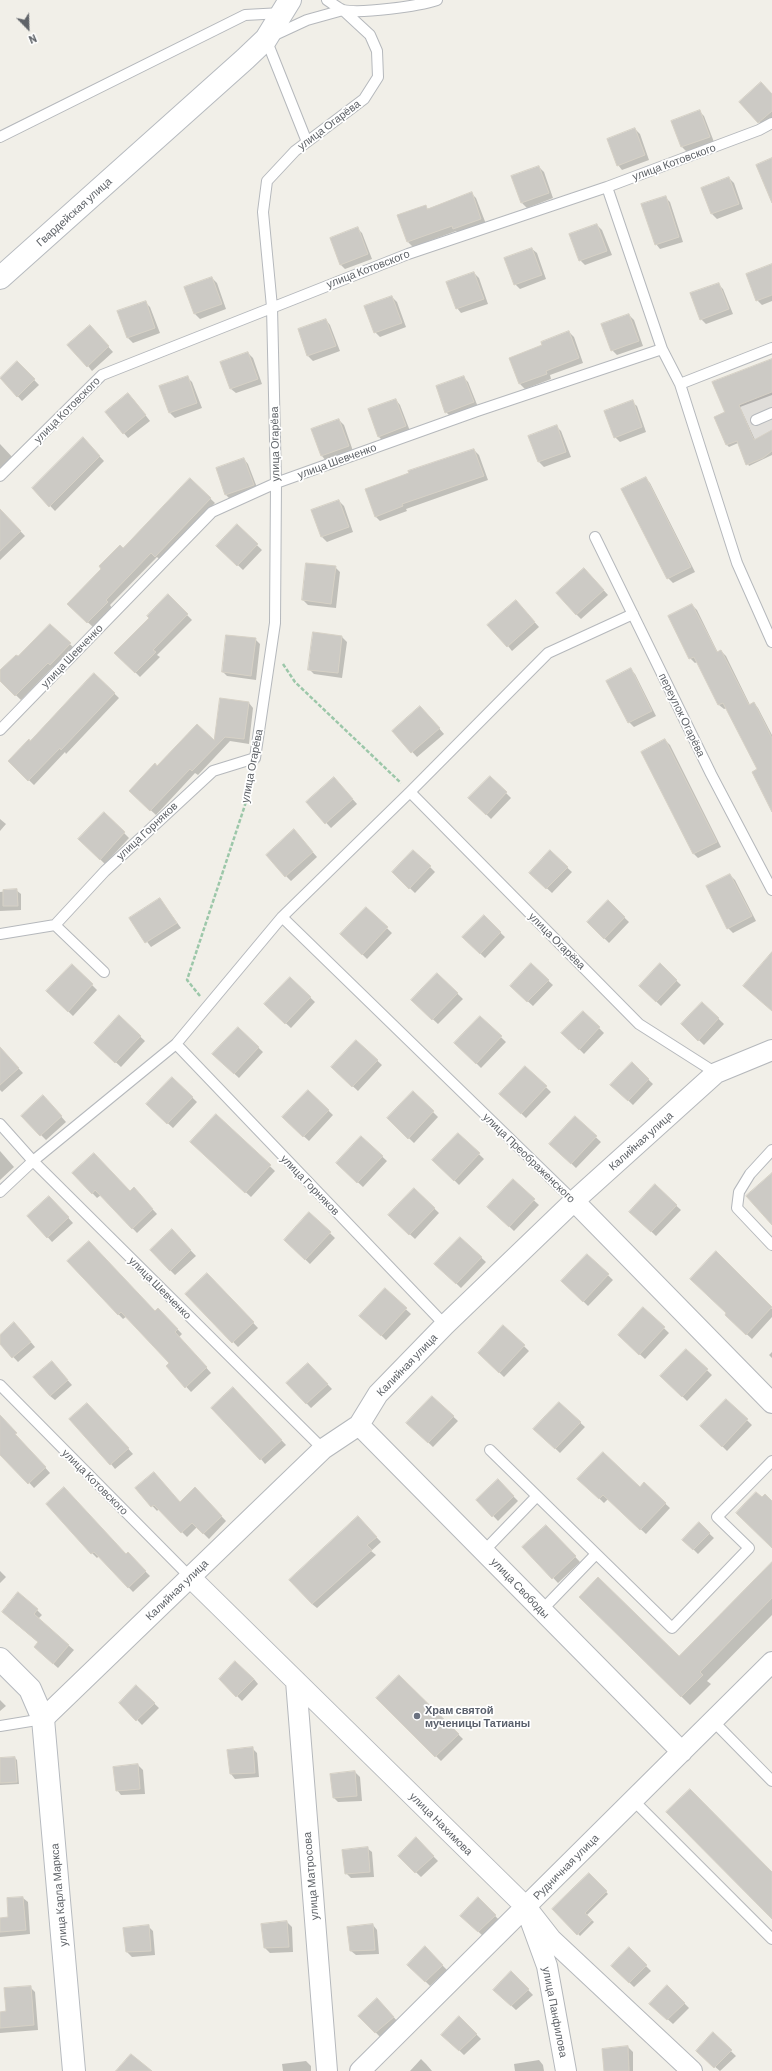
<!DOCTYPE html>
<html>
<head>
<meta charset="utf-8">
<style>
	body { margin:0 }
	#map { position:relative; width:772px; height:2071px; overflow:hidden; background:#f1efe8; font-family:Barlow,sans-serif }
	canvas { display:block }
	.north { position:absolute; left:8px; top:8px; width:40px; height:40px; -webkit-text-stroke:3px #fff; paint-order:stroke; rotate:157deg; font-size:11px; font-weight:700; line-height:16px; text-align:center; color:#5f6368 }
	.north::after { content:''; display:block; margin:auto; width:14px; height:18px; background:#5f6368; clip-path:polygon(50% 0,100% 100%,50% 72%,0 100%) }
</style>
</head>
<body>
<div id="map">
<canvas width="772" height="2071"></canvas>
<div class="north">N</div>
</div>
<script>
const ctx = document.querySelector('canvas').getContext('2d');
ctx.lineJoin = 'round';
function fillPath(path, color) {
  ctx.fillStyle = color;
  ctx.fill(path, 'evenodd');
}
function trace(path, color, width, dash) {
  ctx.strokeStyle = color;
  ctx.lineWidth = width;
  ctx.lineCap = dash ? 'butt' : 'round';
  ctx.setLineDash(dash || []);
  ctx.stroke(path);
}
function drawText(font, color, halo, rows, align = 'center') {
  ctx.font = font + ' Barlow,sans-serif';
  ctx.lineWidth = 3.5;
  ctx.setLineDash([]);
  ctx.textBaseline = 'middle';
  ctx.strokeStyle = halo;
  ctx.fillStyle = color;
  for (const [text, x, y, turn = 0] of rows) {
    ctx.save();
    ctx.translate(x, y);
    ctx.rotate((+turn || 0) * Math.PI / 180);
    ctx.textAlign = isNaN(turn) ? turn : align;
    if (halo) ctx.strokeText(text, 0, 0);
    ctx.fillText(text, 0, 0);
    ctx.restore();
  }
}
const industrial = new Path2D(`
	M772,359V451L746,465L737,441L726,445L714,417L724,412L712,382Z`);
const shadow = new Path2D(`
	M772,95V120L764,127L740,103Z
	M699,111L704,116L714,142L687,152L682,147L673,121Z
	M635,129L640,134L649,160L622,170L618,165Z
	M539,167L544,172L553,198L527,208L522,203L512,177Z
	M729,178L734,183L743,209L717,219L712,214L702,188Z
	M471,193L476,198L486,224L459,233L456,231L413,247L408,242L399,216L425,206L428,209Z
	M665,197L670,202L683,242L660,249L656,244Z
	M597,225L602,230L612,255L585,265L580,260Z
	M357,228L362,233L372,259L345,269L340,264Z
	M532,249L537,253L546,279L520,289L515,284Z
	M772,265V301L762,305L757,300Z
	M474,273L479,278L488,304L461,313L457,308Z
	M212,278L217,283L226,309L200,319L195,314L185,288Z
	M718,284L723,289L733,314L706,324L701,319Z
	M392,297L397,302L406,327L380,337L375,332Z
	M145,302L150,307L160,333L133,343L128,338L119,312Z
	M629,315L634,320L643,346L617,355L612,350Z
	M326,320L330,325L340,351L313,361L308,356L299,330Z
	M94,331L113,352L92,371L88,366Z
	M569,332L574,337L583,363L550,375L551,379L525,389L520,384L510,358L544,346Z
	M248,353L253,358L262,384L236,393L231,389Z
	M772,360V395L740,407L755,440L772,431V455L749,466L738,443L729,447L727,445L716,417L726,413Z
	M17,362L39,385L22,401L1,378Z
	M187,377L192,382L202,408L175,418L170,413L161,387Z
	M463,377L468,382L478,407L451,417L446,412Z
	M133,399L150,421L128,438L106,412Z
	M396,400L400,405L410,431L383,441L378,436Z
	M632,402L637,406L646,432L620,442L615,437Z
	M339,420L344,425L353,451L326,461L322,456L312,430Z
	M556,426L561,431L571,457L544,467L539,462L530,436Z
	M83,439L104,461L55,511L33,488Z
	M0,444L15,460L0,474Z
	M474,450L479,455L488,480L406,509L407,511L380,521L375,516L366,490L436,462Z
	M244,459L248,464L258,490L231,500L226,495L217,469Z
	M190,479L215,503L161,561L157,557L110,605L112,608L93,627L68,604L123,550Z
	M646,479L650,483L695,572L673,583L668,578Z
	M339,501L344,506L353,532L327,542L322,537L312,511Z
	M4,514L25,536L0,560V518Z
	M237,526L262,550L243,570L218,546Z
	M335,567L340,572L336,608L308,605L303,600Z
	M589,574L608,595L581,619L576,614Z
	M168,596L192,620L157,655L160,657L140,677L116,653L150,618Z
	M692,605L697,610L718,653L721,651L726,656L750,705L754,703L758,708L772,735V811L759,770L727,708L724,709L719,705L697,662L695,663L690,658Z
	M520,606L539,627L512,651L508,646Z
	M50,625L75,649L55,669L53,667L21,700L0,680V672L18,658Z
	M314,634L342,637L347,642L342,678L314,674L309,669Z
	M255,639L260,644L256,680L227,676L223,672Z
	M630,669L635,674L656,716L634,727L629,722Z
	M94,674L119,698L66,754L65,752L34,785L9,761L30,742Z
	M249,703L253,708L249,744L230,741L198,775L195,773L156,815L130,791L157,767L215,743Z
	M425,712L444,734L417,757L393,731Z
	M665,740L670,745L721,847L698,858L693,853Z
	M490,777L511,798L491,819L470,798Z
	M338,783L357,804L331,828L307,802Z
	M104,813L129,838L105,864L79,839Z
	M0,819L6,824L0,831Z
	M299,836L317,857L291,881L286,876Z
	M414,851L435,872L415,893L393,872Z
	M550,852L572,872L552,893L530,873Z
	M730,875L735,880L756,921L733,933L728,928Z
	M16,890L21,894V910L0,911V892Z
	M160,899L181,928L151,947L130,919Z
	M608,902L629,922L609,943L588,922Z
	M366,908L392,933L367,959L342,934Z
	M484,917L505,937L485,958L463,937Z
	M72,965L97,990L73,1016L47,991Z
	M531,965L553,985L533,1006L511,986Z
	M660,965L681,985L661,1006L640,986Z
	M437,974L463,999L438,1024L412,1000Z
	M290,978L315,1002L291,1028L265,1004Z
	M702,1003L724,1024L704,1045L682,1024Z
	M583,1012L604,1033L584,1054L563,1033Z
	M119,1017L145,1041L121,1067L95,1043Z
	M480,1017L506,1042L481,1068L456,1043Z
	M238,1028L263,1052L239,1078L213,1054Z
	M356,1041L382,1065L358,1091L332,1067Z
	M0,1049L23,1073L2,1092L0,1090Z
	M632,1064L653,1084L633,1105L612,1085Z
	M525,1067L551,1092L526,1118L501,1094Z
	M172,1078L197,1102L173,1128L147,1104Z
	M308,1091L333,1115L309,1141L283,1117Z
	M413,1092L438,1117L414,1143L388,1118Z
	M43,1096L66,1122L46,1140L22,1116Z
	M216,1116L275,1171L251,1197L196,1146Z
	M575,1118L601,1142L576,1168L551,1144Z
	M458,1134L484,1159L459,1185L434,1160Z
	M361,1137L387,1161L363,1187L337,1163Z
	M0,1151L14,1167L0,1180Z
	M73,1173L138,1194L157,1214L137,1233L101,1195L97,1198Z
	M513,1181L539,1205L514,1231L489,1207Z
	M655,1186L681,1210L656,1236L631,1212Z
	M414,1189L439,1213L415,1239L389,1215Z
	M54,1202L73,1223L52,1242L29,1216Z
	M309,1213L335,1238L310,1264L285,1240Z
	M172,1231L196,1256L175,1275L170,1270Z
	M460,1238L486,1262L461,1288L436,1264Z
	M716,1253L772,1309V1317L752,1339L726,1315L728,1313Z
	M587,1255L613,1280L588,1306L563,1281Z
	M68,1262L155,1312L163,1314L182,1334L179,1337L211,1373L191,1392L167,1366L171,1364L127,1316L123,1319Z
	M207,1274L258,1328L238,1347L187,1294Z
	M385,1290L411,1314L386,1340L361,1316Z
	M644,1309L669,1333L645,1359L619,1335Z
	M503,1326L529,1351L504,1377L479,1353Z
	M19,1328L35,1347L18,1362L0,1343V1336Z
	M686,1350L712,1375L687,1401L662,1376Z
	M772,1352V1358L769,1355Z
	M308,1364L332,1389L311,1408L287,1383Z
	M56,1367L72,1385L55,1400L50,1396Z
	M238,1394L286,1445L265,1464L261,1459Z
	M432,1397L458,1421L433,1447L408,1423Z
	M726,1400L752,1425L727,1451L702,1426Z
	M559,1403L585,1427L560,1453L535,1429Z
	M92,1409L133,1454L115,1469L111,1464Z
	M0,1417L50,1473L34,1488L0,1451Z
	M579,1479L640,1488L644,1484L670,1508L646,1534L608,1499L604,1503Z
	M498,1481L518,1501L498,1521L478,1500Z
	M64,1488L126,1556L128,1554L150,1576L133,1592L99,1556L97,1558L92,1553L47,1504Z
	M136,1488L180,1503L195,1489L226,1521L209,1539L197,1527L187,1537L159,1509L157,1511Z
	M363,1523L381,1542L371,1551L376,1555L317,1608L312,1604Z
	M699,1524L714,1538L698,1554L684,1540Z
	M546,1526L580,1562L558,1583L524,1547Z
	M772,1563V1615L707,1681L711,1684L690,1705L580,1597L679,1658Z
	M0,1571L6,1577L0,1583Z
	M37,1610L42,1615L38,1619L74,1650L58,1668L40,1652L39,1643L8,1617Z
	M399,1676L463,1739L441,1761L377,1698Z
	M220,1679H254L258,1684L242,1701Z
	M136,1686L159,1708L142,1725L121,1703Z
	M0,1700L6,1706L0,1711Z
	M252,1748L257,1753L259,1777L235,1779L231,1774Z
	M15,1758L17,1760L19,1784L0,1785V1759Z
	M138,1765L143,1770L145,1794L121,1795L117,1790L114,1768Z
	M355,1772L360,1777L362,1801L338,1802L334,1798Z
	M416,1839L438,1861L421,1877L399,1856Z
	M367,1848L372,1852L374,1877L351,1878L346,1873Z
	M589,1874L608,1894L587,1915L594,1922L580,1936L554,1909Z
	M23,1898L28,1902L30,1934L0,1937V1919L9,1918Z
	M478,1898L500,1921L484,1937L462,1916Z
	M287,1922L292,1927L293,1952L270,1953L265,1948L262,1925Z
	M373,1925L377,1930L379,1954L356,1955L351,1951Z
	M148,1926L153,1931L155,1955L132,1957L127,1952L124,1929Z
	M425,1948L447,1970L430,1986L409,1965Z
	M629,1949L651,1971L634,1987L617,1971Z
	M511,1972L533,1995L516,2010L494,1990Z
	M667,1986L689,2008L673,2024L655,2008Z
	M30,1987L35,1992L38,2030L0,2033V2013L7,2012Z
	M382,2004L398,2022L380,2037L360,2016Z
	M459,2017L481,2039L464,2055L443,2035Z
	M713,2034L736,2056L720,2071L702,2056Z
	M628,2047L633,2052V2071H605Z
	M421,2059L426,2064L432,2071H410Z
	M539,2060L543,2065L544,2071H515L514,2064Z
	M306,2061L311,2066V2071H283L282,2064Z`);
const building = new Path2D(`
	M761,82L772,94V111L758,123L739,102Z
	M700,110L710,137L681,147L671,121Z
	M635,128L645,155L617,166L607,139Z
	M772,158V203L756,165Z
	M539,166L549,193L521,203L511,176Z
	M729,177L739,204L711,214L701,188Z
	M472,192L481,219L453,229L452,226L407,242L397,215L426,205L427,209Z
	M666,196L679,237L655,245L641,204Z
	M597,224L607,251L579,261L569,234Z
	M358,227L368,254L340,265L330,238Z
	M532,248L542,275L514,285L504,258Z
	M772,264V295L756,301L746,274Z
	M474,272L484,299L456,309L446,282Z
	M212,277L222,304L194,314L184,287Z
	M719,283L729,309L700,320L690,293Z
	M392,296L402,323L374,333L364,306Z
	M146,301L155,328L127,338L117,311Z
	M629,314L639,341L611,351L601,324Z
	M326,319L336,346L307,356L298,329Z
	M90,325L109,346L87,367L67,345Z
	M569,331L579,358L546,371L547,374L519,384L509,358L542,345L541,342Z
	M248,352L258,379L230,389L220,362Z
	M772,359V392L739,405L754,440L772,430V451L763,458L746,465L737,441L726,445L714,417L725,412L712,382Z
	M17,361L35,379L17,397L0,378Z
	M188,376L197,403L169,413L159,386Z
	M464,376L474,402L445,413L436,386Z
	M128,393L146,415L123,434L105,412Z
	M396,399L406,426L378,437L368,409Z
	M633,400L642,427L614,438L604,411Z
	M339,419L349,446L321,456L311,429Z
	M557,425L566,452L538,462L528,436Z
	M83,437L100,456L49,507L32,488Z
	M474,449L484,476L402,504L403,506L375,517L365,489L409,473L408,471Z
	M244,458L254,485L225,495L216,468Z
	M646,477L691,567L667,579L621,489Z
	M190,478L211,498L155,557L151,553L106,600L108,602L87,623L67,604L101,569L99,566L120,545L123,548Z
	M339,500L349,527L321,537L311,510Z
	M0,509L21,531L0,551Z
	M237,524L258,544L237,566L216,546Z
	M306,563L336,566L331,604L302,600Z
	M584,568L604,590L576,615L556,593Z
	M168,594L188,614L153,650L156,652L135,673L114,653L149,618L147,616Z
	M516,600L535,622L507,647L487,625Z
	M692,604L717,652L721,650L749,705L754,702L772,738V812L752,772L757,769L723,703L718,705L694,657L689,659L668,616Z
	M50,624L71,643L50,665L48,663L15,696L0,681V670L16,655L18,656Z
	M313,632L342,636L338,673L308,670Z
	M226,635L256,638L251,676L222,672Z
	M631,668L652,711L628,723L606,681Z
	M94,673L115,693L61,750L60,748L28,781L8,761L29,739L30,741Z
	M220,698L249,702L244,739L225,737L192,771L190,769L150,811L129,791L155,763L157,766L197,724L214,740Z
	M420,706L440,728L411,753L392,731Z
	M665,739L717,842L693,854L641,752Z
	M490,776L507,792L486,815L468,798Z
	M334,777L353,799L325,824L306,802Z
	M104,812L125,832L100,860L78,839Z
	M294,829L313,852L285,877L266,855Z
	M413,850L431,866L409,889L392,872Z
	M550,850L568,867L546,889L529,873Z
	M730,874L752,916L727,929L706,886Z
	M17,889L18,906H3V890Z
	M160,898L177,923L145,943L129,918Z
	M608,900L625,917L604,939L587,922Z
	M366,907L388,927L362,955L340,934Z
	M484,915L501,932L480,954L462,937Z
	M772,952V1011L743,986Z
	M531,963L549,980L527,1002L510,986Z
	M660,963L677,980L656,1002L639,986Z
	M72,964L93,984L68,1012L46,991Z
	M437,973L458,993L432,1020L411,1000Z
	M290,977L311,997L285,1024L264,1004Z
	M702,1002L719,1018L698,1041L681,1024Z
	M583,1011L600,1027L579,1050L561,1033Z
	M119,1015L141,1036L115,1063L94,1043Z
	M480,1016L502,1036L476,1064L454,1043Z
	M238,1027L259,1047L234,1074L212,1054Z
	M356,1040L378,1060L352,1087L331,1067Z
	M0,1047L19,1068L0,1085Z
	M632,1062L649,1079L628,1101L610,1085Z
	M525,1066L547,1086L521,1114L499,1094Z
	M172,1077L193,1097L167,1124L146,1104Z
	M308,1090L329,1110L303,1137L282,1117Z
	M413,1091L434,1111L408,1139L387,1118Z
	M43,1095L62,1116L40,1136L21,1116Z
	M216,1114L271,1165L245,1193L190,1142Z
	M575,1116L597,1136L571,1164L549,1144Z
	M458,1133L480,1153L454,1181L432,1160Z
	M361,1136L383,1156L357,1183L336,1163Z
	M94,1153L130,1191L134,1187L153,1209L132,1229L95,1190L92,1194L72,1173Z
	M772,1173V1225L746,1196Z
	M513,1179L535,1199L509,1227L487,1207Z
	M655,1184L677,1205L651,1232L629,1212Z
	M414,1188L435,1208L409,1235L388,1215Z
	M49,1196L69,1217L47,1238L27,1216Z
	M309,1212L331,1232L305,1260L284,1240Z
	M172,1229L191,1250L170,1271L150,1250Z
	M460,1237L482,1257L456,1284L434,1264Z
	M89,1241L155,1311L158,1308L178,1329L175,1332L207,1367L185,1388L166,1366L169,1363L121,1312L118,1315L67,1261Z
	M716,1251L772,1307L746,1335L725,1315L726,1313L690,1279Z
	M587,1254L609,1274L583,1302L561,1281Z
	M207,1273L254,1322L232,1343L185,1294Z
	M385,1288L407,1308L381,1336L359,1316Z
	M643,1307L665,1327L639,1355L618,1335Z
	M14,1322L31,1342L12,1358L0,1344V1335Z
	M503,1325L525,1345L499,1373L478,1353Z
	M686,1349L708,1369L682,1397L660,1376Z
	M52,1361L68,1380L50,1396L33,1377Z
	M308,1363L328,1384L306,1404L286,1383Z
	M233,1387L282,1440L260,1460L211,1408Z
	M432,1396L454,1416L428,1443L406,1423Z
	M726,1399L748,1419L722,1447L700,1426Z
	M559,1402L581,1422L555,1449L533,1429Z
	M87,1403L129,1448L110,1465L69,1419Z
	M0,1415L17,1433L15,1434L46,1467L28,1484L0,1455Z
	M603,1452L640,1487L644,1482L666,1503L640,1530L603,1495L599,1499L577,1479Z
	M154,1472L180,1502L195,1487L222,1516L203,1534L192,1523L181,1533L154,1505L151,1507L135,1488Z
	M498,1479L514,1496L492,1517L476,1500Z
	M64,1487L126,1554L128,1552L146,1571L128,1588L94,1552L91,1554L46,1504Z
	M756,1492L762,1497L765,1494L772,1501V1548L736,1513Z
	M358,1516L377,1537L367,1545L372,1550L312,1604L289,1580Z
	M699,1522L710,1533L693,1550L682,1540Z
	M546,1525L576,1556L552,1579L522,1547Z
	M772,1562V1598L700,1672L703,1675L681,1697L579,1597L598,1577L679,1656Z
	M18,1592L38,1609L34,1614L69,1645L53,1664L34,1647L38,1642L2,1612Z
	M235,1661L254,1679L236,1697L219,1679Z
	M399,1675L459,1734L435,1757L376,1698Z
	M136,1685L155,1703L136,1721L119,1703Z
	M253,1747L255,1773L230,1774L227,1750Z
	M15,1757L17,1782L0,1783V1758Z
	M138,1764L140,1789L116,1791L113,1767Z
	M355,1771L357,1796L333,1798L330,1774Z
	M690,1789L772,1872V1919L666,1812Z
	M416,1837L434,1856L415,1873L398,1856Z
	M368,1847L370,1872L345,1874L342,1850Z
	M589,1873L607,1891L585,1913L592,1920L577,1935L552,1909Z
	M23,1897L26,1930L0,1932V1918L8,1917L7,1898Z
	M478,1897L496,1915L478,1932L460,1916Z
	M287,1921L289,1947L264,1948L261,1924Z
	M373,1924L375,1950L350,1951L347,1927Z
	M149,1925L151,1951L126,1952L123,1928Z
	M425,1946L443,1965L425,1982L407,1965Z
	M629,1947L647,1965L629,1983L611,1966Z
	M511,1971L529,1989L511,2006L493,1990Z
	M667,1985L685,2003L667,2020L649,2004Z
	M31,1986L34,2025L0,2028V2012L6,2011L4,1988Z
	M377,1998L394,2017L375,2033L358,2016Z
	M459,2016L477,2034L459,2051L441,2035Z
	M713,2032L732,2050L714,2068L696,2051Z
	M628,2046L629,2071H604L602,2049Z
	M131,2054L152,2071H116Z`);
const path = new Path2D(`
	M283,664L295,682L401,783
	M200,996L187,980L245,805L252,772`);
const lane = new Path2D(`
	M327,0C332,3 338,8 343,10C361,14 419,6 437,0
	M0,137L245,15L282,13
	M607,187L662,349L680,384L737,563L772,642
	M680,384L772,348
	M756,420L772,413
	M0,476L102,375L408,254L607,187L759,130L772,123
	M595,537L711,774L772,890
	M0,730L212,512L276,483L477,411L662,349
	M410,792L639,1024L716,1073
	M282,917L574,1201
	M55,925L105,871L213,771L255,758L275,623L276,483L272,307L263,212L267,181L295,151L364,99L378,77L377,51L370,35L343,10L307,20L266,39L307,142
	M55,925L104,972
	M0,934L55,925
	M176,1044L445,1325
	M0,1124L33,1161L323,1449
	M772,1150L750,1174L739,1192L737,1208L772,1245
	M0,1192L33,1161L176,1044L282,917L410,792L548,653L633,614
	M0,1385L191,1578
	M490,1450L672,1628L749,1548L717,1517L772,1461
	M484,1551L537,1496
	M542,1610L596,1554
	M713,1721L772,1781
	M0,1726L43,1719
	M633,1800L772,1939`);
const street = new Path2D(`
	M574,1201L772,1403
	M359,1425L682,1752
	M191,1578L526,1907L551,1939L692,2071
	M296,1681L327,2071
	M43,1719L323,1449L359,1425L378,1394L445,1325L574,1201L716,1073L772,1050
	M531,1922L547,1966L566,2071
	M360,2071L772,1662`);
const secondary = new Path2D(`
	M0,278L245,59L266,39L290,0
	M0,1659L30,1689L43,1719L74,2071`);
const markers = [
	[417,1716,4,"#6b7280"]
];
const streetNames = [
	["улица Огарёва",329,125,-37],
	["улица Котовского",674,162,-20],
	["Гвардейская улица",74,212,-42],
	["улица Котовского",368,269,-21],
	["улица Котовского",67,410,-45],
	["улица Огарёва",275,444,-91],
	["улица Шевченко",337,461,-20],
	["улица Шевченко",72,656,-46],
	["переулок Огарёва",682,715,64],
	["улица Огарёва",252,766,-79],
	["улица Горняков",147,831,-43],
	["улица Огарёва",557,941,45],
	["Калийная улица",641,1141,-42],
	["улица Преображенского",529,1158,44],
	["улица Горняков",310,1185,46],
	["улица Шевченко",160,1288,45],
	["Калийная улица",407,1365,-46],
	["улица Котовского",95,1482,45],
	["улица Свободы",520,1588,46],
	["Калийная улица",177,1590,-44],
	["улица Нахимова",441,1824,45],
	["Рудничная улица",566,1867,-45],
	["улица Матросова",311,1876,-95],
	["улица Карла Маркса",59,1895,-95],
	["улица Панфилова",555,2012,79]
];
const worshipNames = [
	["Храм святой",425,1710],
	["мученицы Татианы",425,1723]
];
fillPath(industrial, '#e0deda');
fillPath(shadow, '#0003');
fillPath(building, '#cccac5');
trace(building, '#d6d1c6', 1);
trace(lane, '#b5b8bc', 12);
trace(street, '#b5b8bc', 22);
trace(secondary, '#b6babf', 24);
trace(path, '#9cc7a9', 2.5, [4, 2]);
trace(lane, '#fff', 10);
trace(street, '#fff', 20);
trace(secondary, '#fff', 22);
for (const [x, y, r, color] of markers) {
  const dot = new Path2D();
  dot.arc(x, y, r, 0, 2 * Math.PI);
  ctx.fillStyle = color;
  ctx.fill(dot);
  trace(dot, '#fff', 1.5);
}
drawText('11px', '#5f6368', '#fff', streetNames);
drawText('bold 11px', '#5b616d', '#fff', worshipNames, 'left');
</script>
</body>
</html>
